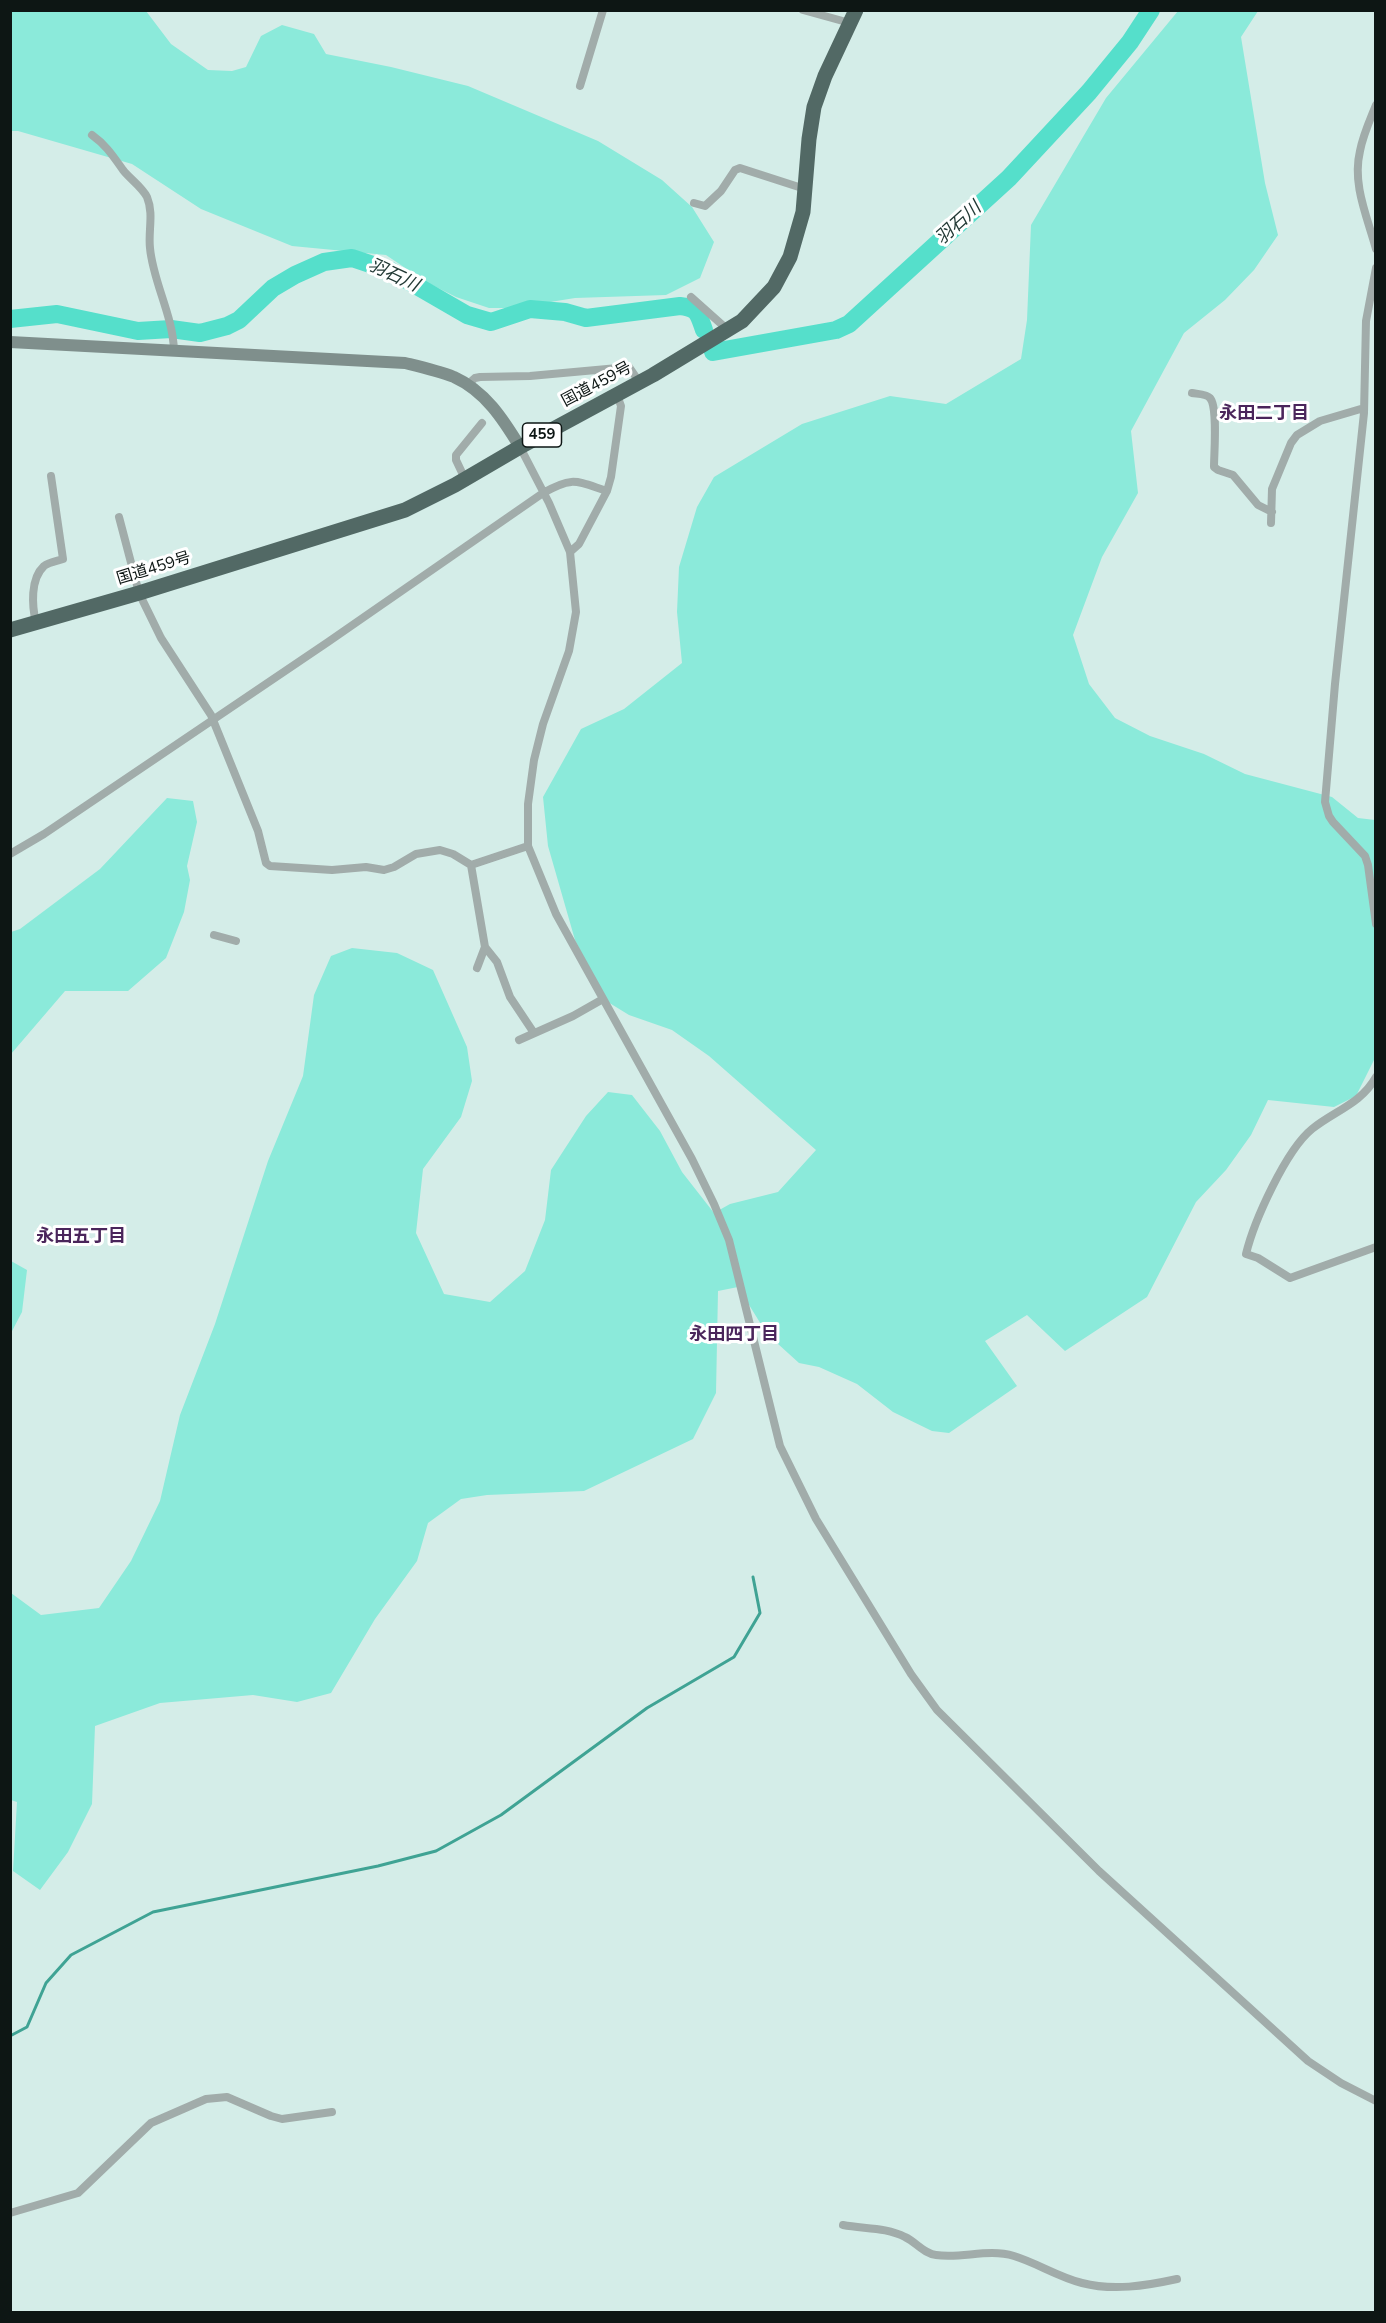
<!DOCTYPE html>
<html>
<head>
<meta charset="utf-8">
<style>
	body { margin:0 }
	#map { position:relative; width:1386px; height:2323px; overflow:hidden; background:#d4ede8; font-family:"Nunito Sans",sans-serif }
	canvas { display:block }
	.frame { position:absolute; inset:0; border:12px solid #0d1614; pointer-events:none }
</style>
</head>
<body>
<div id="map">
<canvas width="1386" height="2323"></canvas>
<div class="frame"></div>
</div>
<script>
const ctx = document.querySelector('canvas').getContext('2d');
ctx.lineJoin = 'round';
function fillPath(path, color) {
  ctx.fillStyle = color;
  ctx.fill(path, 'evenodd');
}
function trace(path, color, width, dash) {
  ctx.strokeStyle = color;
  ctx.lineWidth = width;
  ctx.lineCap = dash ? 'butt' : 'round';
  ctx.setLineDash(dash || []);
  ctx.stroke(path);
}
function drawText(font, color, halo, rows, align = 'center') {
  ctx.font = font + ' "Nunito Sans","Noto Sans JP",sans-serif';
  ctx.lineWidth = 6;
  ctx.setLineDash([]);
  ctx.textBaseline = 'middle';
  ctx.strokeStyle = halo;
  ctx.fillStyle = color;
  for (const [text, x, y, turn = 0] of rows) {
    ctx.save();
    ctx.translate(x, y);
    ctx.rotate((+turn || 0) * Math.PI / 180);
    ctx.textAlign = isNaN(turn) ? turn : align;
    if (halo) ctx.strokeText(text, 0, 0);
    ctx.fillText(text, 0, 0);
    ctx.restore();
  }
}
const green = new Path2D(`
	M11,11H146L171,44L208,70L232,71L246,67L261,36L282,25L314,34L326,54L391,67L468,86L598,141L662,180L692,207L714,242L700,278L666,295L575,298L513,308H489L456,297L426,282L386,255L292,246L201,209L132,164L18,131H11Z
	M1178,11H1258L1241,37L1265,183L1278,235L1254,270L1225,300L1184,333L1131,431L1138,493L1102,557L1073,635L1089,684L1115,718L1150,736L1204,754L1245,774L1332,797L1358,818L1375,820V1058L1356,1096L1334,1107L1268,1100L1251,1135L1226,1170L1196,1202L1147,1297L1065,1351L1027,1315L985,1341L1017,1386L949,1433L932,1431L893,1412L857,1384L819,1367L799,1363L767,1334L738,1287L718,1291L716,1393L693,1439L584,1491L487,1495L461,1499L428,1523L417,1561L375,1619L331,1693L297,1702L253,1695L160,1703L95,1726L92,1804L68,1852L40,1890L13,1871L17,1802L11,1800V1593L41,1615L99,1608L131,1561L160,1501L180,1415L215,1324L268,1161L303,1076L314,995L331,956L352,948L397,953L433,970L467,1047L472,1081L461,1117L423,1169L416,1233L444,1294L490,1302L525,1271L545,1220L551,1170L586,1116L608,1092L632,1095L660,1131L682,1172L714,1213L730,1204L778,1192L816,1150L709,1056L672,1030L629,1015L603,999L575,940L548,846L543,797L581,729L624,709L682,663L677,612L679,567L697,507L714,477L802,424L890,396L946,404L1021,359L1027,320L1031,225L1106,98Z
	M167,798L193,801L197,822L187,866L190,880L184,912L166,958L128,991H65L11,1054V932L20,929L100,869Z
	M11,1261L27,1270L22,1312L11,1333Z`);
const stream = new Path2D(`
	M10,2036L27,2027L46,1983L71,1955L153,1912L378,1866L436,1851L501,1815L647,1708L734,1657L760,1613L753,1577`);
const river = new Path2D(`
	M10,319L57,314L138,331L171,329L200,333L227,326L239,320L273,288L295,275L324,262L352,258L391,271L467,315L491,322L530,309L565,312L586,318L680,306C698,308 698,313 704,330
	M713,352L836,330L849,324L1009,178L1089,92L1130,42L1151,10`);
const street = new Path2D(`
	M803,10L850,23
	M580,86L603,10
	M1376,105C1370,120 1363,135 1360,151C1352,184 1367,216 1376,249
	M92,135C106,145 113,156 123,170C130,179 142,187 147,197C154,214 148,231 150,248C153,282 173,315 174,351
	M694,203L705,206L721,191L735,170L740,168L805,189
	M1376,268L1366,321L1364,413L1335,684L1325,802L1329,816L1333,822L1365,856L1368,865L1376,924
	M691,297L728,330
	M467,385L475,378L480,377L530,376L629,367L640,383
	M1192,393C1197,394 1207,394 1210,398C1218,407 1214,453 1214,467L1218,470L1233,475L1258,505L1272,512
	M520,447L549,503L570,552L576,612L569,651L543,724L534,760L528,804V846L556,914L692,1159L714,1204L729,1240L780,1446L816,1519L911,1674L937,1710L1099,1871L1308,2061L1341,2083L1376,2101
	M465,479L456,460V455L482,423
	M119,517L139,593L161,638L211,715L258,831L266,863L270,866L332,870L366,867L384,870L394,867L416,854L440,850L453,854L471,865L528,846
	M1271,523L1272,489L1291,443L1297,435L1320,421L1364,408
	M570,552L579,544L607,491L611,477L621,406L617,395
	M36,623C32,606 30,579 44,566C49,562 57,561 63,559L51,476
	M10,854L44,834L328,642L543,493C573,476 576,481 607,491
	M471,865L485,947L497,962L510,997L534,1033
	M214,935L236,941
	M477,968L485,947
	M519,1040L573,1016L603,999
	M1376,1077C1361,1104 1334,1111 1312,1129C1286,1150 1254,1221 1246,1254L1258,1258L1290,1278L1376,1247
	M10,2213L78,2193L151,2123L206,2099L227,2097L271,2116L282,2119L332,2112
	M843,2225C864,2229 886,2227 905,2237C916,2242 924,2254 936,2255C962,2259 988,2248 1014,2256C1037,2263 1058,2277 1082,2283C1113,2291 1145,2286 1177,2279`);
const secondary = new Path2D(`
	M10,342L405,363C421,367 438,371 454,377C485,391 503,419 520,447`);
const highway = new Path2D(`
	M10,630L139,593L405,510L455,485L520,447L653,375L742,321L774,287L790,257L803,212L809,139L814,107L825,76L856,10`);
const shields = [
	[542,435,39]
];
const shieldNames = [
	["459",542,435]
];
const streetNames = [
	["国道459号",597,385,-28],
	["国道459号",154,569,-17]
];
const waterNames = [
	["羽石川",959,224,-42],
	["羽石川",393,276,25]
];
const neighbourhoodNames = [
	["永田二丁目",1264,415],
	["永田五丁目",81,1238],
	["永田四丁目",734,1336]
];
fillPath(green, '#8beada');
trace(stream, '#3fa394', 3);
trace(river, '#55dfcb', 18);
trace(street, '#a1acaa', 8);
trace(secondary, '#7f8f8c', 12);
trace(highway, '#526965', 15);
for (const [x, y, w] of shields) {
  const box = new Path2D();
  box.roundRect(x - w / 2, y - 12, w, 24, 4.5);
  ctx.fillStyle = '#fff';
  ctx.fill(box);
  trace(box, '#0d1614', 1.5);
}
drawText('bold 15px', '#0d1614', null, shieldNames);
drawText('16px', '#0d1614', '#fff', streetNames);
drawText('italic 18px', '#223935', '#fff', waterNames);
drawText('bold 18px', '#4a255b', '#fff', neighbourhoodNames);
</script>
</body>
</html>
